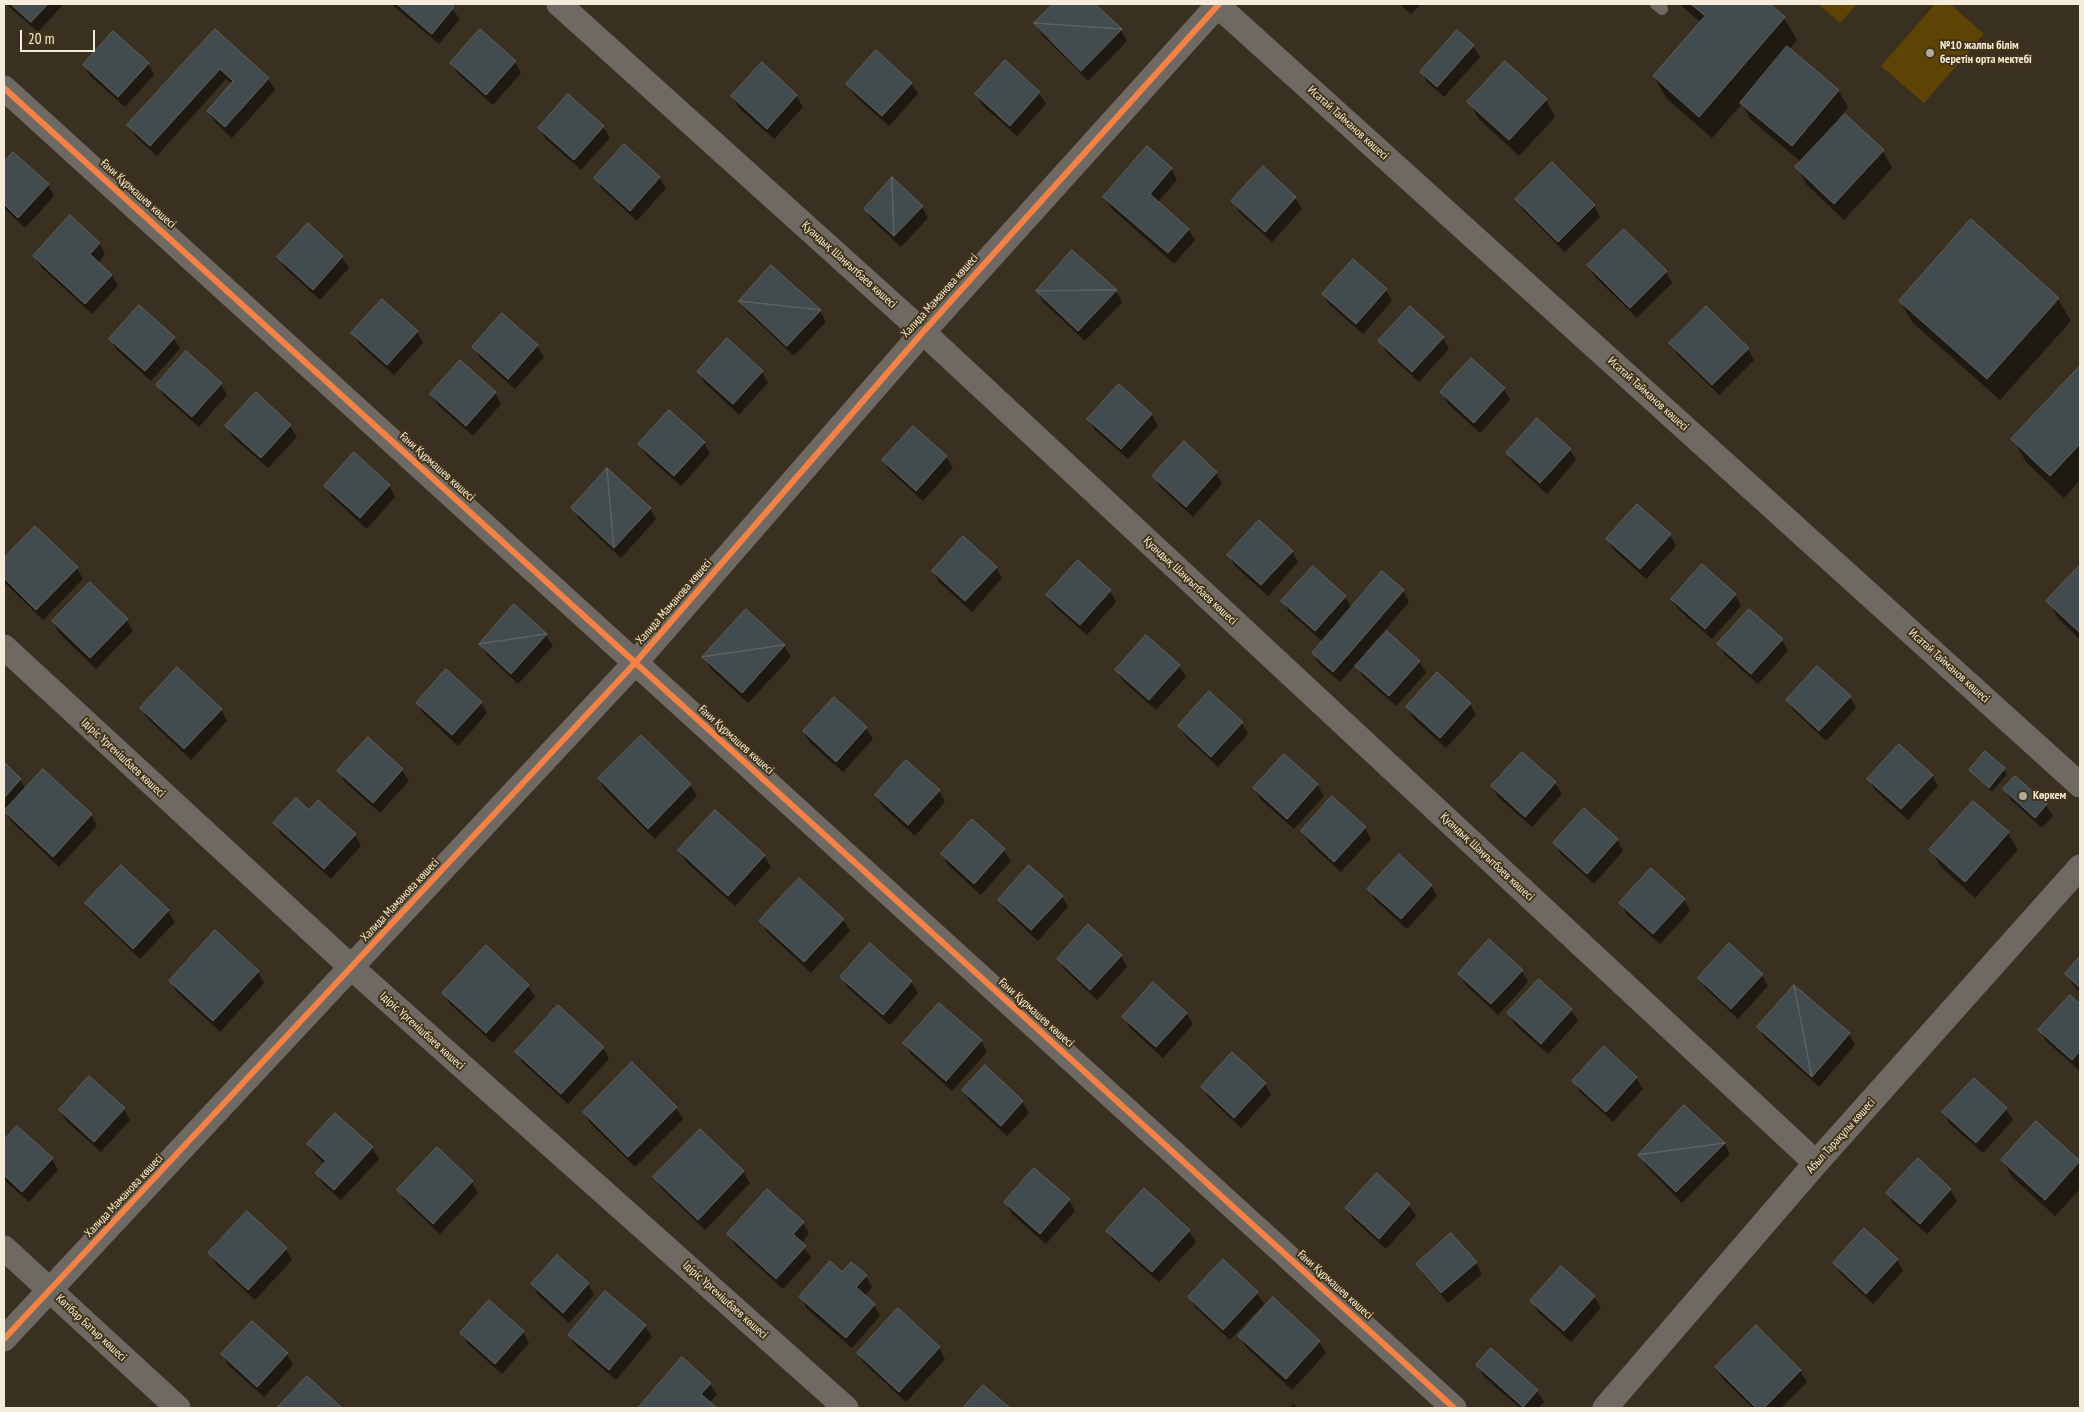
<!DOCTYPE html>
<html>
<head>
<meta charset="utf-8">
<style>
	body { margin:0 }
	#map { position:relative; width:2084px; height:1412px; overflow:hidden; background:#393021; font-family:"PT Sans Narrow",sans-serif }
	canvas { display:block }
	.frame { position:absolute; inset:0; border:5px solid #f6ecdb; pointer-events:none }
	.scale { position:absolute; left:20px; top:30px; width:75px; height:22px; box-sizing:border-box; border:2px solid #f6ecdb; border-top:0; padding-left:6px; font-size:15px; line-height:18px; white-space:nowrap; color:#f6ecdb; -webkit-text-stroke:4px #433417; paint-order:stroke }
</style>
</head>
<body>
<div id="map">
<canvas width="2084" height="1412"></canvas>
<div class="frame"></div>
<div class="scale">20 m</div>
</div>
<script>
const ctx = document.querySelector('canvas').getContext('2d');
ctx.lineJoin = 'round';
function fillPath(path, color) {
  ctx.fillStyle = color;
  ctx.fill(path, 'evenodd');
}
function trace(path, color, width, dash) {
  ctx.strokeStyle = color;
  ctx.lineWidth = width;
  ctx.lineCap = dash ? 'butt' : 'round';
  ctx.setLineDash(dash || []);
  ctx.stroke(path);
}
function drawText(font, color, halo, rows, align = 'center') {
  ctx.font = font + ' "PT Sans Narrow",sans-serif';
  ctx.lineWidth = 4;
  ctx.setLineDash([]);
  ctx.textBaseline = 'middle';
  ctx.strokeStyle = halo;
  ctx.fillStyle = color;
  for (const [text, x, y, turn = 0] of rows) {
    ctx.save();
    ctx.translate(x, y);
    ctx.rotate((+turn || 0) * Math.PI / 180);
    ctx.textAlign = isNaN(turn) ? turn : align;
    if (halo) ctx.strokeText(text, 0, 0);
    ctx.fillText(text, 0, 0);
    ctx.restore();
  }
}
const green = new Path2D(`
	M1818,4H1857L1840,23Z
	M1935,4H1950L1984,34L1924,103L1881,66Z`);
const shadow = new Path2D(`
	M6,4H64L38,32Z
	M391,4H448L460,19L439,44Z
	M1055,4H1094L1121,30L1127,41L1088,81L1042,35L1035,24Z
	M1400,4H1421L1411,14Z
	M1680,4H1768L1784,18L1797,40L1789,50L1838,90L1848,107L1838,120L1883,151L1892,168L1844,220L1806,184L1797,167L1801,162L1751,120L1742,104L1712,138L1667,99L1654,77L1701,23Z
	M215,30L268,79L275,90L232,138L215,122L208,111L232,84L226,79L157,156L135,136L129,125Z
	M480,31L515,62L521,73L493,105L458,74L452,63Z
	M1457,32L1473,46L1480,57L1444,97L1428,83L1421,72Z
	M1005,62L1039,93L1046,104L1017,136L982,105L976,94Z
	M148,64L154,75L125,107L90,76L84,65Z
	M911,83L918,94L889,126L854,95L848,84Z
	M796,96L803,107L774,139L739,108L733,97Z
	M1546,100L1555,117L1519,156L1479,119L1469,102Z
	M603,127L610,138L581,170L546,139L539,128Z
	M13,153L48,185L54,196L25,228L4,208V164Z
	M1171,169L1177,180L1158,202L1188,229L1195,240L1174,264L1111,208L1104,197Z
	M659,177L666,188L637,221L602,189L596,178Z
	M892,179L922,207L928,218L901,247L872,220L865,209Z
	M1295,198L1302,209L1272,242L1239,212L1233,201Z
	M1517,199L1594,206L1600,217L1565,252L1523,210Z
	M99,243L105,254L98,263L112,275L118,286L92,314L41,267L34,256Z
	M279,257H342L349,268L320,300L285,268Z
	M1353,261L1386,290L1392,301L1363,334L1330,305L1323,294Z
	M1589,266L1666,272L1672,283L1637,318L1595,277Z
	M1037,291H1116L1122,302L1085,341L1043,302Z
	M2058,299L2071,321L2000,400L1913,323L1900,301Z
	M740,301L820,311L826,322L794,356L747,312Z
	M502,315L537,346L544,357L515,389L480,358L474,347Z
	M417,332L423,343L394,375L359,344L353,333Z
	M174,338L180,349L151,381L117,350L110,339Z
	M1443,338L1449,349L1419,382L1386,352L1380,341Z
	M1671,343L1748,349L1754,360L1719,395L1677,354Z
	M186,353L221,384L227,395L199,427L164,396L158,385Z
	M2080,368V480L2064,498L2026,462L2013,439Z
	M698,372H762L768,383L739,415L705,383Z
	M1119,386L1152,415L1158,426L1128,459L1095,430L1089,419Z
	M1504,389L1510,400L1480,433L1448,404L1442,393Z
	M495,393L501,404L473,436L438,405L431,394Z
	M227,426H290L297,437L268,468L233,437Z
	M704,443L710,454L681,486L646,455L640,444Z
	M1570,449L1576,460L1547,494L1514,464L1507,453Z
	M946,457L953,468L923,501L890,471L883,460Z
	M1216,473L1222,484L1193,517L1160,487L1154,476Z
	M389,485L395,497L367,529L332,497L325,486Z
	M573,508H650L656,519L621,558L579,519Z
	M35,527L77,568L83,579L43,620L4,582V560Z
	M1670,535L1676,546L1646,579L1614,550L1608,539Z
	M1292,551L1298,562L1268,596L1235,566L1229,555Z
	M996,567L1002,578L972,612L939,582L933,571Z
	M1313,567L1345,597L1352,608L1403,591L1409,602L1365,653L1367,655L1387,633L1420,662L1426,673L1396,706L1363,677L1356,664L1340,682L1319,664L1313,653L1323,642L1289,612L1283,601Z
	M2080,567V640L2058,618L2048,601Z
	M1110,591L1116,602L1087,635L1054,606L1047,595Z
	M1735,595L1741,606L1712,639L1679,610L1672,599Z
	M514,606L546,635L553,646L518,684L487,655L481,644Z
	M746,611L784,646L791,657L748,703L710,668L704,657Z
	M127,620L133,631L96,669L59,633L53,622Z
	M1146,637L1179,666L1186,677L1156,710L1123,681L1116,670Z
	M1782,640L1788,651L1758,684L1725,655L1719,644Z
	M1850,697L1856,708L1826,741L1794,711L1787,700Z
	M834,699L866,728L873,739L843,772L810,743L804,732Z
	M481,702L487,713L458,746L424,714L417,703Z
	M1470,704L1476,715L1446,748L1414,719L1407,707Z
	M141,708L221,710L227,721L191,760L148,719Z
	M1242,723L1248,734L1218,767L1186,737L1179,726Z
	M641,736L690,785L697,796L655,839L605,790L599,778Z
	M368,739L402,770L409,781L380,813L345,782L339,771Z
	M1986,752L2007,774L1992,792L1970,770Z
	M1522,754L1555,783L1562,794L1532,827L1499,798L1492,787Z
	M1284,756L1317,785L1324,796L1294,829L1261,800L1254,789Z
	M4,764L20,780L26,789L91,815L97,826L59,867L12,822L6,813L4,815Z
	M1932,775L1938,786L1908,820L1875,790L1869,779Z
	M2015,777L2046,805L2053,816L2042,828L2011,800L2004,789Z
	M939,791L945,802L915,836L882,806L876,795Z
	M1973,802L2008,833L2018,850L1975,898L1941,867L1931,850Z
	M309,811L355,835L361,846L331,879L281,834L275,823Z
	M716,811L764,856L771,867L735,906L686,862L680,851Z
	M972,821L1004,850L1011,861L981,895L948,865L942,854Z
	M1365,828L1371,839L1341,872L1309,843L1302,831Z
	M1617,840L1623,851L1594,884L1561,854L1554,843Z
	M121,866L168,911L175,922L140,959L93,914L86,903Z
	M1431,885L1437,896L1407,929L1375,900L1369,889Z
	M1062,896L1068,907L1038,941L1006,911L999,900Z
	M1684,900L1690,911L1660,944L1627,915L1621,904Z
	M843,920L850,931L811,973L767,932L761,921Z
	M870,945L912,982L918,993L890,1025L848,988L842,977Z
	M486,947L528,986L535,997L493,1043L450,1004L444,993Z
	M1121,956L1127,967L1097,1000L1065,970L1058,959Z
	M2080,958V992L2073,985L2066,974Z
	M1522,971L1528,982L1498,1015L1466,985L1459,974Z
	M258,972L264,983L220,1032L177,992L170,981Z
	M1762,975L1768,986L1738,1019L1706,989L1699,978Z
	M1539,981L1571,1010L1578,1021L1548,1054L1515,1025L1509,1014Z
	M2070,997L2080,1006L2079,1070L2046,1041L2040,1030Z
	M1186,1013L1193,1024L1163,1058L1130,1028L1124,1017Z
	M1758,1027L1849,1034L1855,1045L1819,1087L1765,1038Z
	M981,1041L987,1052L952,1091L911,1054L905,1043Z
	M603,1048L609,1059L568,1104L523,1063L517,1052Z
	M632,1064L676,1108L683,1119L635,1167L590,1123L584,1112Z
	M985,1067L1022,1102L1029,1113L1007,1136L970,1102L964,1091Z
	M1636,1078L1643,1089L1613,1122L1580,1092L1574,1081Z
	M1974,1079L2006,1109L2013,1120L1983,1153L1950,1124L1944,1113Z
	M1265,1084L1271,1095L1241,1128L1209,1098L1202,1087Z
	M124,1109L130,1120L101,1152L66,1121L60,1110Z
	M335,1114L372,1148L379,1159L341,1200L323,1184L316,1173L325,1164L315,1155L308,1144Z
	M2036,1123L2080,1164V1189L2055,1216L2012,1177L2003,1160Z
	M17,1128L52,1159L58,1170L29,1202L4,1180V1142Z
	M700,1130L743,1172L750,1183L705,1230L661,1188L655,1177Z
	M1724,1143L1730,1154L1682,1203L1646,1166L1640,1155Z
	M1918,1160L1950,1190L1957,1201L1927,1234L1894,1205L1888,1194Z
	M472,1182L478,1193L440,1234L405,1201L399,1190Z
	M1069,1200L1075,1211L1046,1244L1012,1214L1006,1203Z
	M1409,1205L1416,1216L1386,1249L1353,1219L1347,1208Z
	M803,1223L809,1234L801,1243L811,1258L783,1289L735,1245L728,1234Z
	M1107,1231H1189L1196,1242L1159,1282L1114,1242Z
	M1451,1234L1476,1263L1482,1274L1448,1303L1424,1275L1417,1264Z
	M286,1249L292,1260L255,1300L216,1264L210,1253Z
	M1897,1260L1903,1271L1873,1304L1841,1274L1834,1263Z
	M1223,1261L1257,1293L1264,1304L1230,1340L1196,1308L1189,1297Z
	M1561,1268L1594,1297L1601,1308L1571,1342L1538,1312L1532,1301Z
	M843,1274L866,1276L872,1287L864,1296L874,1305L880,1316L852,1348L807,1309L801,1297Z
	M588,1284L594,1295L569,1323L539,1296L532,1285Z
	M606,1293L645,1326L652,1337L616,1380L576,1346L569,1335Z
	M1273,1299L1319,1342L1326,1353L1292,1390L1246,1347L1239,1336Z
	M1756,1327L1800,1371L1807,1382L1781,1408H1753L1723,1379L1716,1368Z
	M523,1332L529,1343L502,1374L468,1344L462,1333Z
	M939,1348L945,1359L906,1402L865,1364L858,1353Z
	M287,1354L293,1365L264,1397L229,1366L223,1355Z
	M682,1359L710,1384L717,1395L709,1403L715,1408H639Z
	M1478,1365L1537,1391L1544,1402L1538,1408H1520L1484,1377Z
	M307,1377L341,1408H279Z
	M1294,1404L1297,1408H1289Z`);
const building = new Path2D(`
	M11,4H48L31,22Z
	M397,4H450L454,7L432,34Z
	M1053,4H1095L1122,29L1034,23Z
	M1691,4H1770L1785,17L1699,117L1653,76L1705,16Z
	M1034,23L1122,29L1081,71Z
	M215,29L269,78L225,127L207,111L233,81L220,69L150,146L127,125Z
	M480,29L516,61L486,95L450,63Z
	M1457,30L1474,45L1437,87L1420,72Z
	M113,31L149,63L118,97L83,65Z
	M1787,46L1839,90L1792,146L1740,103Z
	M876,50L912,83L882,116L846,84Z
	M1005,60L1040,92L1010,126L975,94Z
	M1505,61L1547,99L1509,140L1467,102Z
	M762,62L797,95L767,129L731,96Z
	M568,94L604,126L574,160L538,128Z
	M1845,114L1884,150L1834,204L1795,167Z
	M624,144L660,177L630,211L594,178Z
	M1147,146L1172,168L1150,194L1189,229L1168,253L1103,197Z
	M13,152L49,184L18,218L4,204V162Z
	M1552,162L1595,205L1558,242L1515,199Z
	M1263,166L1296,197L1265,232L1231,201Z
	M892,177L923,206L894,236Z
	M892,177L894,236L864,209Z
	M70,215L100,243L90,254L112,275L85,304L33,256Z
	M1971,219L2059,298L1987,379L1899,301Z
	M308,223L343,256L313,290L277,257Z
	M1624,229L1667,271L1630,308L1587,265Z
	M1072,250L1117,290L1036,291Z
	M1353,259L1387,289L1356,324L1322,294Z
	M771,265L821,310L739,301Z
	M1117,290L1078,331L1036,291Z
	M382,299L418,331L387,365L351,333Z
	M739,301L821,310L787,346Z
	M139,305L175,337L145,371L109,339Z
	M1410,306L1444,337L1412,372L1378,341Z
	M1706,306L1749,348L1712,385L1669,343Z
	M502,313L538,345L508,379L472,347Z
	M727,338L763,371L733,404L697,372Z
	M186,351L222,383L192,417L156,385Z
	M1471,358L1505,388L1474,423L1440,392Z
	M460,360L496,392L466,426L430,394Z
	M2080,366V444L2050,476L2011,439Z
	M1119,384L1152,414L1121,449L1087,419Z
	M256,392L291,425L261,458L225,426Z
	M669,410L705,442L674,476L638,444Z
	M1537,418L1571,449L1540,483L1506,453Z
	M913,426L947,456L916,491L882,460Z
	M1184,441L1217,472L1186,507L1152,476Z
	M354,452L390,485L360,518L324,486Z
	M607,468L651,508L614,548Z
	M607,468L614,548L571,508Z
	M1637,504L1671,534L1640,569L1606,539Z
	M1259,520L1293,551L1261,585L1227,555Z
	M35,526L78,567L36,610L4,578V558Z
	M963,536L997,567L965,601L932,571Z
	M1078,560L1111,590L1080,625L1046,595Z
	M1702,564L1736,594L1705,629L1671,599Z
	M2080,565V633L2046,601Z
	M1313,566L1346,596L1315,631L1281,601Z
	M1382,571L1404,590L1333,672L1312,653Z
	M90,582L128,619L90,658L52,621Z
	M514,604L547,634L479,644Z
	M746,609L785,645L702,657Z
	M1749,609L1783,639L1751,674L1717,644Z
	M1387,631L1420,661L1389,696L1355,666Z
	M547,634L511,674L479,644Z
	M1146,635L1180,665L1149,700L1115,670Z
	M785,645L742,693L702,657Z
	M1817,666L1851,696L1819,731L1786,700Z
	M177,667L222,709L184,749L140,708Z
	M446,669L482,702L452,735L416,703Z
	M1437,672L1471,703L1440,738L1406,707Z
	M1209,691L1243,722L1211,757L1178,726Z
	M834,697L867,727L836,762L803,731Z
	M641,735L691,784L648,829L598,778Z
	M368,737L403,769L373,803L337,771Z
	M1899,744L1933,775L1901,809L1867,779Z
	M1985,751L2005,768L1989,788L1969,770Z
	M1522,752L1556,782L1525,817L1491,786Z
	M1284,754L1318,784L1287,819L1253,788Z
	M906,760L940,790L908,825L875,795Z
	M4,762L21,779L4,798Z
	M43,769L92,814L53,857L4,811Z
	M2015,776L2047,804L2035,818L2003,789Z
	M1332,796L1366,827L1334,862L1301,831Z
	M296,798L309,810L318,800L356,834L324,869L273,823Z
	M1973,801L2009,832L1965,882L1929,850Z
	M1584,808L1618,839L1587,874L1553,843Z
	M715,810L765,855L728,896L678,850Z
	M972,819L1005,849L974,884L941,854Z
	M1399,854L1432,885L1401,919L1367,889Z
	M121,865L169,910L133,949L85,903Z
	M1029,865L1063,896L1031,930L998,900Z
	M1651,868L1685,899L1653,934L1619,903Z
	M799,878L844,919L804,962L759,921Z
	M1088,924L1122,955L1090,990L1057,959Z
	M215,930L259,971L213,1021L169,981Z
	M1489,939L1523,970L1491,1004L1458,974Z
	M870,943L912,981L883,1015L840,977Z
	M1729,943L1763,974L1731,1009L1698,978Z
	M486,945L529,985L486,1033L442,993Z
	M2080,956V988L2065,974Z
	M1539,979L1572,1009L1541,1044L1507,1013Z
	M1153,982L1187,1013L1156,1047L1122,1017Z
	M1794,985L1812,1077L1757,1027Z
	M1794,985L1850,1033L1812,1077Z
	M2070,995L2080,1004V1051L2072,1060L2038,1030Z
	M939,1003L982,1040L946,1081L903,1043Z
	M558,1005L604,1047L561,1094L515,1052Z
	M1604,1046L1637,1077L1606,1112L1572,1081Z
	M1232,1052L1266,1083L1234,1118L1201,1087Z
	M632,1062L677,1107L628,1157L583,1112Z
	M985,1065L1023,1101L1001,1126L962,1090Z
	M89,1076L125,1108L94,1142L59,1110Z
	M1974,1078L2007,1108L1976,1143L1942,1112Z
	M1684,1105L1725,1143L1638,1155Z
	M335,1113L373,1147L334,1190L315,1173L326,1161L307,1144Z
	M2036,1121L2080,1161L2045,1200L2001,1160Z
	M17,1126L53,1158L22,1192L4,1175V1140Z
	M700,1129L744,1171L698,1220L653,1177Z
	M1725,1143L1676,1192L1638,1155Z
	M437,1147L473,1181L433,1224L397,1190Z
	M1918,1158L1951,1189L1920,1224L1886,1193Z
	M1034,1168L1070,1199L1040,1234L1004,1202Z
	M1377,1173L1410,1204L1379,1239L1345,1208Z
	M1144,1188L1190,1230L1152,1272L1106,1231Z
	M767,1189L804,1222L793,1234L806,1246L776,1279L727,1234Z
	M247,1211L287,1248L248,1290L208,1253Z
	M1864,1228L1898,1259L1866,1294L1833,1263Z
	M1451,1233L1477,1262L1441,1293L1416,1264Z
	M557,1255L589,1283L563,1313L531,1284Z
	M1223,1259L1258,1292L1223,1330L1188,1297Z
	M830,1261L842,1272L851,1262L867,1275L856,1287L875,1304L846,1338L799,1297Z
	M1561,1266L1595,1296L1564,1331L1530,1301Z
	M605,1291L646,1325L609,1370L568,1335Z
	M1273,1297L1320,1341L1286,1379L1238,1336Z
	M489,1300L524,1331L495,1364L460,1333Z
	M898,1308L940,1347L899,1392L857,1353Z
	M252,1321L288,1353L257,1387L221,1354Z
	M1756,1325L1801,1370L1764,1408H1756L1715,1367Z
	M1491,1348L1538,1390L1523,1407L1476,1365Z
	M682,1357L711,1383L701,1394L717,1408H638Z
	M307,1376L342,1408H277Z
	M983,1385L1010,1408H963Z`);
const lane = new Path2D(`
	M1656,4L1662,9`);
const street = new Path2D(`
	M559,4L923,332L1816,1163
	M1216,4L2080,785
	M4,88L1454,1408
	M4,647L352,968L846,1408
	M4,1248L178,1408
	M4,1339L635,663L923,332L1219,4
	M1605,1408L1816,1163L2080,867`);
const cycleway = new Path2D(`
	M4,88L1454,1408
	M4,1339L635,663L923,332L1219,4`);
const markers = [
	[1930,53,5,"#b4aa9a"],
	[2023,796,5,"#b4aa9a"]
];
const poiNames = [
	["№10 жалпы білім",1940,46],
	["беретін орта мектебі",1940,60],
	["Көркем",2033,796]
];
const streetNames = [
	["Исатай Тайманов көшесі",1348,123,42],
	["Ғани Құрмашев көшесі",138,194,42],
	["Қуандық Шаңғытбаев көшесі",849,265,42],
	["Халида Маманова көшесі",940,296,-48],
	["Исатай Тайманов көшесі",1648,394,42],
	["Ғани Құрмашев көшесі",437,467,42],
	["Қуандық Шаңғытбаев көшесі",1190,581,43],
	["Халида Маманова көшесі",674,602,-49],
	["Исатай Тайманов көшесі",1949,666,42],
	["Ғани Құрмашев көшесі",736,740,42],
	["Ідіріс Үргенішбаев көшесі",123,758,43],
	["Қуандық Шаңғытбаев көшесі",1487,857,43],
	["Халида Маманова көшесі",400,900,-47],
	["Ғани Құрмашев көшесі",1036,1013,42],
	["Ідіріс Үргенішбаев көшесі",422,1031,42],
	["Абыл Тарақұлы көшесі",1841,1136,-48],
	["Халида Маманова көшесі",124,1196,-47],
	["Ғани Құрмашев көшесі",1335,1285,42],
	["Ідіріс Үргенішбаев көшесі",725,1300,42],
	["Көтібар Батыр көшесі",91,1328,43]
];
fillPath(green, '#5d4404');
fillPath(shadow, '#0007');
fillPath(building, '#424c4e');
trace(building, '#616260', 1);
trace(lane, '#6e6962', 12);
trace(street, '#6e6962', 25);
trace(cycleway, '#f48246', 6);
for (const [x, y, r, color] of markers) {
  const dot = new Path2D();
  dot.arc(x, y, r, 0, 2 * Math.PI);
  ctx.fillStyle = color;
  ctx.fill(dot);
  trace(dot, '#433417', 2);
}
drawText('bold 12px', '#f6ecdb', '#433417', poiNames, 'left');
drawText('12px', '#f6ecdb', '#433417', streetNames);
</script>
</body>
</html>
